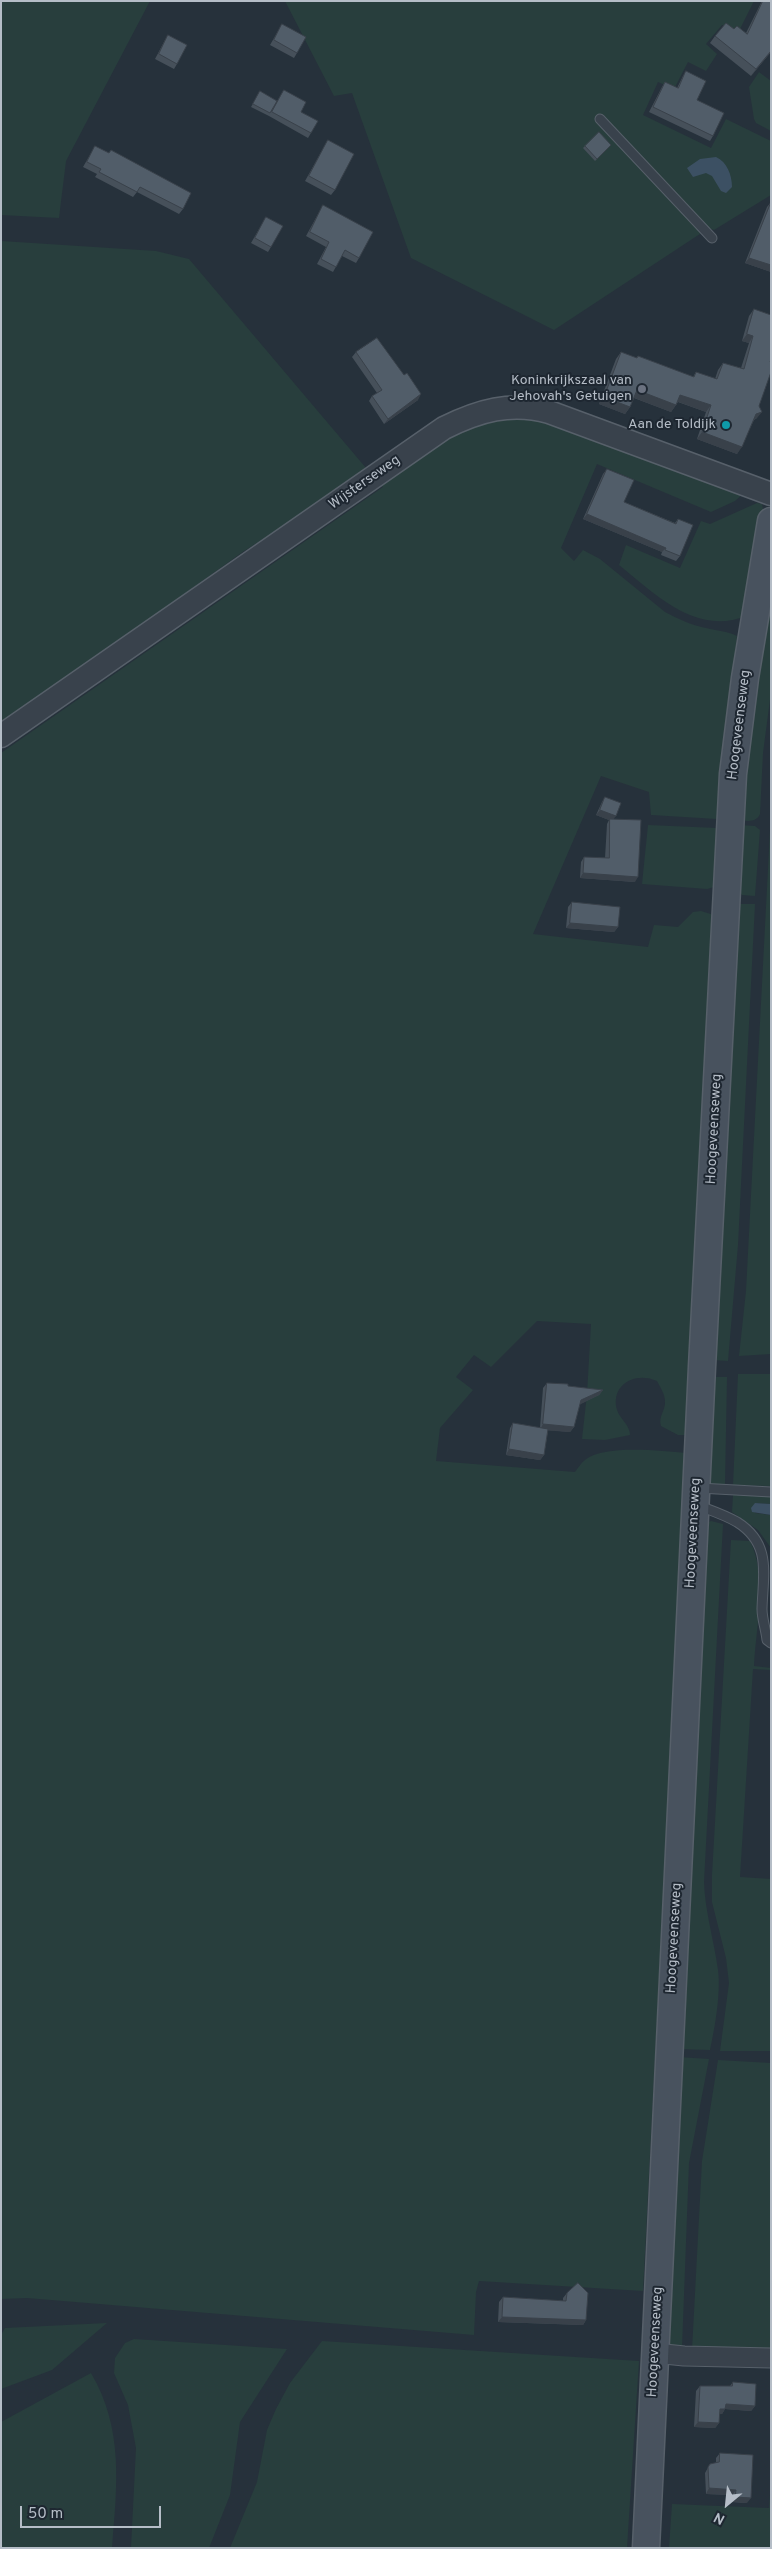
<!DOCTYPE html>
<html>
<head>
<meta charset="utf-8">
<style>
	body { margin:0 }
	#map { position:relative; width:772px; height:2549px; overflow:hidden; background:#26313b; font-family:Overpass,sans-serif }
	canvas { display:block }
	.frame { position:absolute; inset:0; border:2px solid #b5bdc7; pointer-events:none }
	.north { position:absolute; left:702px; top:2479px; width:50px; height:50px; -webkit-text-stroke:4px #1e2731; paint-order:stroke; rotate:208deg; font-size:14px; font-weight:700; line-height:20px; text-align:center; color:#b5bdc7 }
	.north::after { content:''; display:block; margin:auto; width:18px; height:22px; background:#b5bdc7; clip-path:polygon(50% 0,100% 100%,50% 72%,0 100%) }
	.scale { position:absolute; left:20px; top:2506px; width:141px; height:22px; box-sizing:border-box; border:2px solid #b5bdc7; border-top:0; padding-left:6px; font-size:15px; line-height:18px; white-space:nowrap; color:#b5bdc7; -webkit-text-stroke:4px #1e2731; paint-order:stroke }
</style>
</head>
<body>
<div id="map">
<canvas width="772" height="2549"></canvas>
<div class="frame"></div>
<div class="north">N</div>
<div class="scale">50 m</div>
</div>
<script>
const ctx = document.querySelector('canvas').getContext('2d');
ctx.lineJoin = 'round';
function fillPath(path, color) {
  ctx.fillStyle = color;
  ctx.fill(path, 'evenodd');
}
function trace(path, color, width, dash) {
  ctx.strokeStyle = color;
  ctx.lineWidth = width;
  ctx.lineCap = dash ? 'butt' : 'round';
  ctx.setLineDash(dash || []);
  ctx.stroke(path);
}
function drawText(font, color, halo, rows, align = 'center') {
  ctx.font = font + ' Overpass,sans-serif';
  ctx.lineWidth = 4;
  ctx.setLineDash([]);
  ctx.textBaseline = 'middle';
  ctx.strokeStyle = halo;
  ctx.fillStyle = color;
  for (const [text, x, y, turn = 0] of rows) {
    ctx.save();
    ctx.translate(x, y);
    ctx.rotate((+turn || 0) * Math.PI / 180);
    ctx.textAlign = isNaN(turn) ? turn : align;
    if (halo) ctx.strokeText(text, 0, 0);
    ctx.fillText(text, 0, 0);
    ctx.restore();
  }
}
const green = new Path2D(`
	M1,1H150L66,161L59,218L1,215Z
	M285,1H754L739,31L722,25L706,44L717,54L706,71L688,62L674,89L658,82L643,115L711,148L726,119L771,141V195L714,230L709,228L554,330L411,258L352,93L334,96Z
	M759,72L771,81V131L756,123L754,119L749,87Z
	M1,241L156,251L189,259L366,468L310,510L244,551L1,726Z
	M534,416L744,493L735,501L711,512L597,464L561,548L574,561L583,550L600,559L665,612C678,619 691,625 706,628C717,631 727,631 737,636L729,713L724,815L717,819L651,815L649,792L601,776L533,934L648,947L654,925L678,927L693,912L701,911L717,916L687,1435H678L661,1426C658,1416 666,1410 665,1401C665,1394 660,1387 657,1381C636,1371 610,1384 617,1410C620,1419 630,1425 630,1435L605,1440L582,1439L587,1394L591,1324L537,1321L491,1367L474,1355L456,1377L473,1390L440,1428L436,1461L575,1472C578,1468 581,1463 585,1460C604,1444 662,1451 686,1453L643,2291L479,2281L476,2292L474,2335L27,2298L1,2299V753L383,487L378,483L449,434L491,418Z
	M757,503L762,504L764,514L746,616C696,636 655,594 619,565L626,545L680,568L701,521L710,524Z
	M771,566V692L763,753L760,814C756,823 747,821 739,820Z
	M771,811V1354L739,1356L746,1291Z
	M648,825L717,828L723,834L714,887L707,889L642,884Z
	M739,825L755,826L760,830L755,896L742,895L735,888Z
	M740,904H755L738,1245L728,1361L713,1360L734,910Z
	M738,1374H771V1486L733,1485Z
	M713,1377H727L725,1484H707Z
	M733,1495L771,1497V1504L755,1503V1513L771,1515V1548L758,1530L732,1512Z
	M711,1521L723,1524L704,1882C705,1912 714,1940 718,1970C721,1993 715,2027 710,2050L678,2049L707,1523Z
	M731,1540L750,1541C768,1578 756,1626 754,1666L771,1668V1670L753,1669L740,1877L771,1879V2051H720L729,1983L726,1958L712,1902V1875Z
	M678,2057L709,2059L689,2163L682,2348L671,2347L668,2343Z
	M718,2060L771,2063V2350H692L702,2161Z
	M107,2323L52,2370L1,2389V2335L5,2328Z
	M134,2339L287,2349L240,2422L230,2495L209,2548H131L136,2448L128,2405L114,2373L115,2358L125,2343Z
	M322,2341L639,2361L627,2548H230L257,2482L267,2430L276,2409L290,2383Z
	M91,2373C124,2429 117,2486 112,2548H1V2422Z
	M771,2482V2548H669L672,2504L769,2508Z`);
const water = new Path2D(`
	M716,157C727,162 732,175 732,187L726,193L721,191L712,176L706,173L693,177L687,168L700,159Z
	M755,1503L771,1504V1515L752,1512L751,1508Z`);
const service = new Path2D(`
	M600,119L712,238
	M699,1488L771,1492
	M697,1505C710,1510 725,1515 737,1522C772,1544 763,1574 762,1609C762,1619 766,1630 767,1640L771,1643`);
const minor = new Path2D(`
	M655,2353L684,2356L771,2358`);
const tertiary = new Path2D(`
	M1,736L444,428C478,411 511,401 549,412L771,494`);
const secondary = new Path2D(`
	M646,2548L702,1367L733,774L745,678L771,521`);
const wall = new Path2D(`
	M762,1H771V52L751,76L710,43L715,36L734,29L746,33Z
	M282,24L297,53L294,58L270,45Z
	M168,35L177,64L174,69L155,59L165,40Z
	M686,71L697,100L713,136L710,141L649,112L662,87L665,82L677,88L683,76Z
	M284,90L301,112L311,133L308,138L269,116V115V116L251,107L260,91L276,103Z
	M328,140L335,190L331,195L305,181L325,145Z
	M611,145L595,161L583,148L585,146Z
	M95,146L109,153L111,150L183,209L179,214L137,192L133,197L95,177L97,174L83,167Z
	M771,202V272L745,263L767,207Z
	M323,205L359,258L356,263L342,256L333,272L317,264L326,247L306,236Z
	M266,217L271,247L268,252L251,243Z
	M754,309L759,406L757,418L754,420L737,454L697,439L706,412L678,402L671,412L634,398L630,407L625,414L599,404L616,359L621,352L636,358L638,356L693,377L696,372L715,379L718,370L723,363L741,368L749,343L742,341L749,316Z
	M356,352L404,375L418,400L384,424L369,401L372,396L377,393L352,357Z
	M607,469L624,502L675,523L678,519L680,556L676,561L661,555L662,552L583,519L603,474Z
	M605,797L614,819L635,882L580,878L581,862L584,857L605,858L607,824L609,820L596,815L602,802Z
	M572,902L618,927L614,932L566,928L568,907Z
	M547,1383L568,1386L603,1390L599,1395L580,1404L574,1427L570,1432L548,1430L544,1455L540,1460L506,1455L510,1428L513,1423L540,1428L543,1388Z
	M567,2293L586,2320L583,2325L498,2322L499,2302L503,2297L563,2301V2298Z
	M733,2382L755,2406L751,2411L725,2409L722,2414H719V2423L715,2428L694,2427L696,2391L700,2386H730Z
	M720,2453L747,2503L732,2502V2495L706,2494L705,2473L710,2464L716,2463V2458Z`);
const shadedWall = new Path2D(`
	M771,51V52L751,76L756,69Z
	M749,258L771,265V272L745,263Z
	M747,334L753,336L749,343L742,341Z
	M637,390L676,405L671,412L632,397Z
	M421,394L418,400L384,424L388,419Z
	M680,395L711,405L706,412L676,401Z
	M604,397L630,407L625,414L599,404Z
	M762,412L757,418L751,421L756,414Z
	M702,432L742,447L737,454L697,439Z
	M587,514L666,548L662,552L583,519Z
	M600,810L616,816L612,821L610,819L609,820L596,815Z
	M583,873L638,877L635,882L580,878Z
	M570,923L618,927L614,932L566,928Z
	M603,1390L599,1395L577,1406L581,1400Z
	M543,1424L574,1427L570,1432L540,1430Z
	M509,1449L544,1455L540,1460L506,1455Z
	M502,2317L586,2320L583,2325L498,2322Z
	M726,2404L755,2406L751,2411L725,2409L722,2414H716L720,2409Z
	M698,2422L719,2423L715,2428L694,2427Z
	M709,2488L736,2490L732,2495L706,2494Z
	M735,2497L751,2498L747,2503L732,2502Z`);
const building = new Path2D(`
	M763,1H771V51L756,69L715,36L726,23L734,29L737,26L747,34Z
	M282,24L306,37L297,53L274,40Z
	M168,35L187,45L177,64L159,54Z
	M686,71L706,81L697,100L724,113L713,136L653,107L665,82L678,88Z
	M284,90L306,102L301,112L318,121L311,133L272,112Z
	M260,91L277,101L270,113L253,104Z
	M599,132L611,145L597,159L585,146Z
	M328,140L354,154L335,190L309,176Z
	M95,146L109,153L111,150L191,193L183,209L140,187L137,192L99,172L101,169L87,162Z
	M771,202V265L749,258Z
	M323,205L373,232L359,258L345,250L336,267L321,259L329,242L310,232Z
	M266,217L283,226L271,247L255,238Z
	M754,309L771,315V360L770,362L771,363V372L759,406L762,412L756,414L742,447L702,432L711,405L680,395L676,405L637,390L630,407L604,397L621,352L637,358L638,356L694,377L696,372L717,379L723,363L744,369L753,336L747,334Z
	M377,338L404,375L407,373L421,394L388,419L372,396L382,390L356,352Z
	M607,469L634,480L624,502L676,524L678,519L693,525L680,556L665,550L666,548L587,514Z
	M605,797L621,803L616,816L600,810Z
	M610,819L641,820L638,877L583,873L584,857L609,858Z
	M572,902L620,907L618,927L570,923Z
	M547,1383L568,1384V1386L603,1390L581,1400L574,1427L543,1424Z
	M513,1423L548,1429L544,1455L509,1449Z
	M578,2283L588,2293L586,2320L502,2317L503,2297L566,2301L567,2293Z
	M733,2382L756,2384L755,2406L726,2404L725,2409H720L719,2423L698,2422L700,2386H732Z
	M720,2453L753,2455L751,2498L735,2497L736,2490L709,2488L708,2467L710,2464L719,2462Z`);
const markers = [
	[642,389,5,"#6b7280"],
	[726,425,5,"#0f9aa8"]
];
const poiNames = [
	["Koninkrijkszaal van",632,381],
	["Jehovah's Getuigen",632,397],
	["Aan de Toldijk",716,425]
];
const streetNames = [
	["Wijsterseweg",365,483,-35],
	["Hoogeveenseweg",740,725,-83],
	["Hoogeveenseweg",715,1129,-87],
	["Hoogeveenseweg",694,1533,-87],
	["Hoogeveenseweg",675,1938,-87],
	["Hoogeveenseweg",656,2342,-87]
];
fillPath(green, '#283e3d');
fillPath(water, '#3c5063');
trace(service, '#57606a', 11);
trace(minor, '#57606a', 21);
trace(tertiary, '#57606a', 25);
trace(secondary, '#57606a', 29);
trace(service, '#39424c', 9);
trace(minor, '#39424c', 19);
trace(tertiary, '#39424c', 22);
trace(secondary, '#48525e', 26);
fillPath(wall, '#46505a');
fillPath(shadedWall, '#39414a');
fillPath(building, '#515d69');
trace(building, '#39414a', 1);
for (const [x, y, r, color] of markers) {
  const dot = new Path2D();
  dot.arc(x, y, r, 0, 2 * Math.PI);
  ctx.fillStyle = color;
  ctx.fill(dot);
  trace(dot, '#1e2731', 2);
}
drawText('14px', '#b5bdc7', '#1e2731', poiNames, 'right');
drawText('14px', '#b5bdc7', '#1e2731', streetNames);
</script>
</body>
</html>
